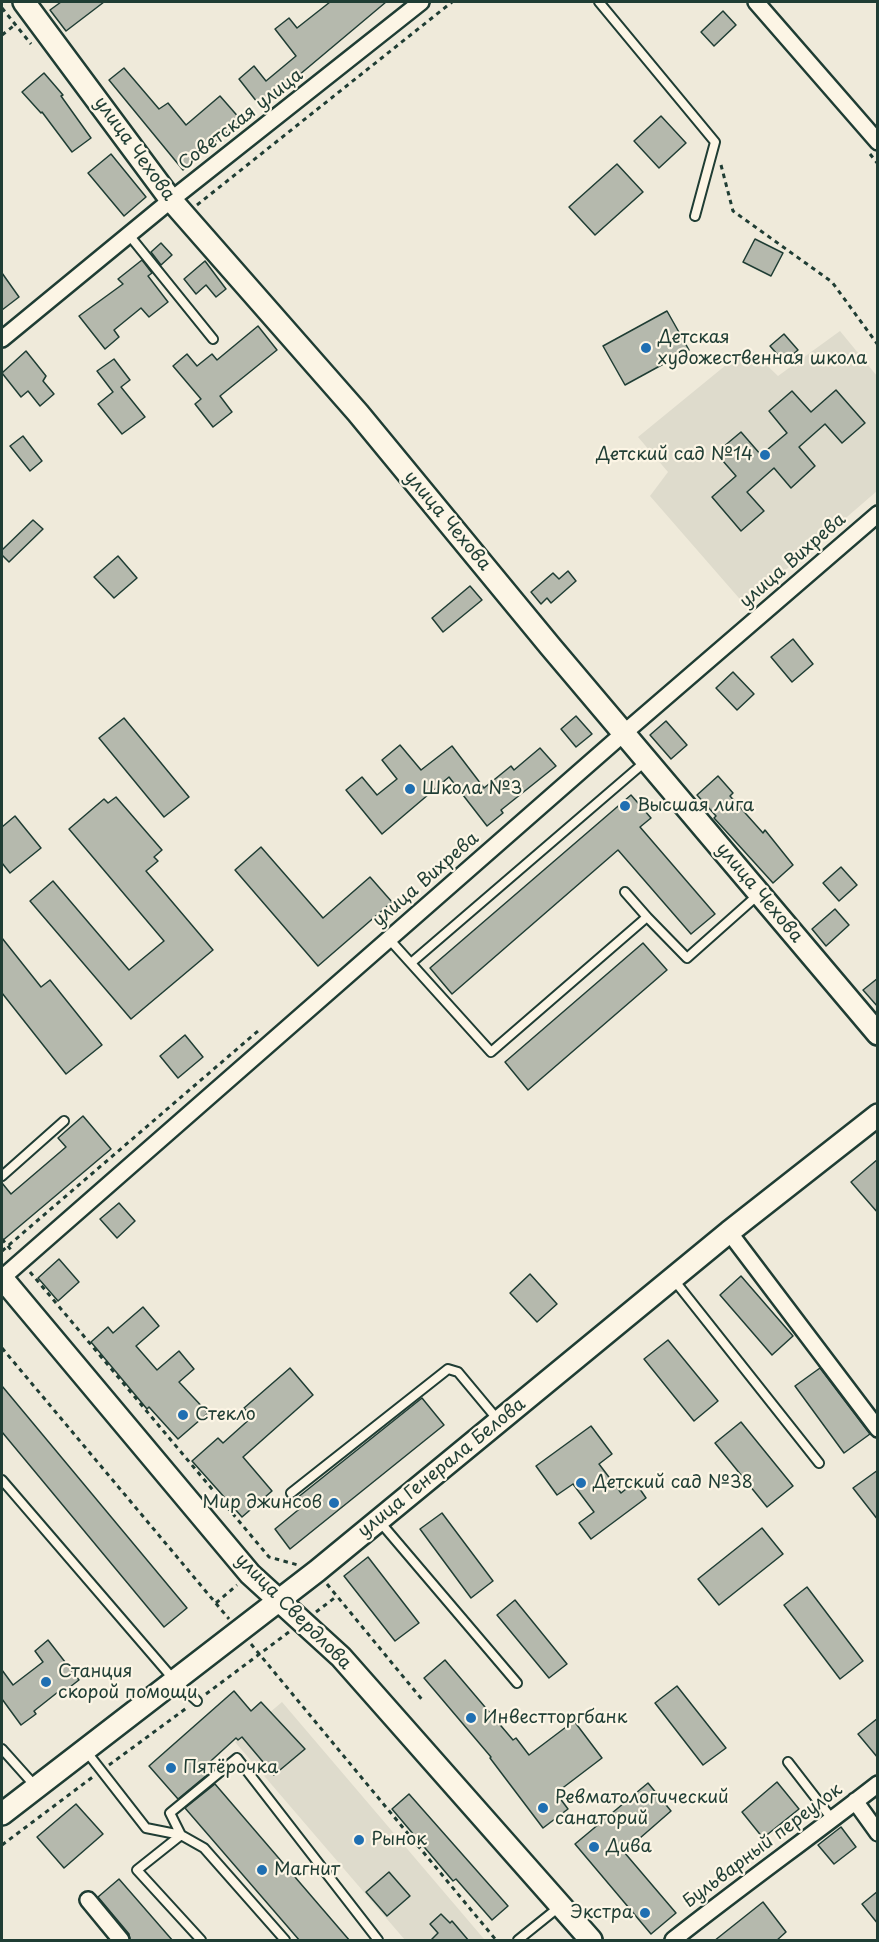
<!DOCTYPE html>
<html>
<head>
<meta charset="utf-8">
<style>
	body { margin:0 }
	#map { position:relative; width:879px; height:1942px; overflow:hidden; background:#efeada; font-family:"Playpen Sans",sans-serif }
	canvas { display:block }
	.frame { position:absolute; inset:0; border:3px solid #1f3d34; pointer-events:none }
</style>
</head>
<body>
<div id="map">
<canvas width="879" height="1942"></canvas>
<div class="frame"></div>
</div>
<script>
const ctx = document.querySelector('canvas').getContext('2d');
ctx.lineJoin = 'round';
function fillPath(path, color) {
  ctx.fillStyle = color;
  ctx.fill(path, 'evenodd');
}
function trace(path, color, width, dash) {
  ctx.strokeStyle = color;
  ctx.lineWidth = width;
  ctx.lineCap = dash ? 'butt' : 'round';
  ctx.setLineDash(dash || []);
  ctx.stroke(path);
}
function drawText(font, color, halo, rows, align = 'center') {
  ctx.font = font + ' "Playpen Sans",sans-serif';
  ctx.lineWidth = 4.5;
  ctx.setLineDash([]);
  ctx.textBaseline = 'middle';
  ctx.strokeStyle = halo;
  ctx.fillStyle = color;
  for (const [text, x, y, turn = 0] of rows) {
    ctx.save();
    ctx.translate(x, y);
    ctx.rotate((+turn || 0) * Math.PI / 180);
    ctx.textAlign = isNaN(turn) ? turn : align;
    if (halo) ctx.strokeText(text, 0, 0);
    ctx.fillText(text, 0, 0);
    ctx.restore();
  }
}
const built = new Path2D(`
	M840,331L877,376V491L745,605L650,496L668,472L638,437L748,347L778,376Z
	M282,1702L484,1939L482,1940H405L235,1742Z`);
const building = new Path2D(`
	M61,2H104L66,31L50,10Z
	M330,2H386L261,107L239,79L254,66L266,81L296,56L275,29L289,18L297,28Z
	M723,11L736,25L714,46L701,32Z
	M124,68L159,109L168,103L186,125L220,96L241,120L183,170L109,80Z
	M44,73L63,95L61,96L91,138L72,152L42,112L41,113L22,92Z
	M661,116L686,143L659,168L634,141Z
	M111,154L146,197L124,216L88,173Z
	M617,164L643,192L595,235L569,207Z
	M755,239L783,253L771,276L743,262Z
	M161,243L172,255L161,265L151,252Z
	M142,260L152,273L148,276L168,302L149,317L141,308L114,330L119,337L105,349L79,316L123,284L118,279Z
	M205,261L226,289L216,297L206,285L196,294L184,279Z
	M2,273L19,297L2,310Z
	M667,311L689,350L625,385L603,346Z
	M258,326L277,350L220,396L232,412L213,427L195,404L201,399L173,366L187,354L197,366L212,354L217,360Z
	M784,334L798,350L784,362L770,346Z
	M26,351L46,376L43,381L54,394L40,406L28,391L21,397L2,373Z
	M114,359L130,380L121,387L145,417L122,434L98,404L113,392L97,371Z
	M836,390L865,423L842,443L825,424L799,447L815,466L791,488L774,468L747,492L764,511L741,531L712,497L736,476L716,453L741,432L761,455L787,433L769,411L792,391L811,412Z
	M23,436L42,461L30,471L10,446Z
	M33,520L43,529L9,562L2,555V550Z
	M118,556L137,578L114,598L94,577Z
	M568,571L576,581L551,603L547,598L541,604L531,592L553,573L559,579Z
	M470,586L482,600L443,632L432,618Z
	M793,639L813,664L792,682L771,657Z
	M733,672L754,694L737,710L716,688Z
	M576,716L592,734L576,747L561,729Z
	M124,718L189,797L164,817L99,738Z
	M666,721L687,745L671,759L650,735Z
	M400,745L421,770L452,746L484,788L511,766L514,770L540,748L556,766L501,810L503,813L487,826L449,777L382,834L346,790L362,777L377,795L397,779L382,760Z
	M718,776L733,793L730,796L763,833L765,830L793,865L773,883L714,818L716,816L697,795Z
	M631,795L651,818L640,827L715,914L691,934L618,850L452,994L430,968Z
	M116,797L162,850L154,857L158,861L146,871L213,950L131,1019L30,901L53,881L129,970L164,941L69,829L104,799L108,803Z
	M15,816L41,848L10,873L2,863V827Z
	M261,847L323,918L370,877L392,902L318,966L235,870Z
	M841,867L857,885L839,901L823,883Z
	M835,909L849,925L826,946L812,929Z
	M2,938L41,987L50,980L102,1045L66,1074L2,993Z
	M643,943L667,970L528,1090L505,1062Z
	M878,978V1007L863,990Z
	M185,1035L203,1057L178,1078L160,1056Z
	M83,1116L111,1149L2,1241V1183L11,1194L66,1147L58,1138Z
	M878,1159V1213L851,1182Z
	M119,1203L135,1221L117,1238L100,1219Z
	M59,1259L79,1282L58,1301L38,1278Z
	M530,1274L557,1304L537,1322L510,1293Z
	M741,1276L793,1336L772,1355L720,1295Z
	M143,1307L159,1326L136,1346L157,1370L179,1351L194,1369L179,1382L208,1413L178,1439L149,1407L147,1409L91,1342L108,1327L113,1333Z
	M668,1340L718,1401L694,1421L644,1359Z
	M290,1368L313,1395L243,1457L272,1491L242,1517L192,1461L218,1438L223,1443L252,1417L244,1408Z
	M820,1368L870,1434L844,1453L795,1386Z
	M2,1386L187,1608L164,1627L2,1432Z
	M422,1398L444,1425L290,1549L275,1529L303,1506L297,1498Z
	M741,1422L793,1486L767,1507L715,1443Z
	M591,1426L612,1454L599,1464L621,1493L635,1482L646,1498L591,1539L579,1523L594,1512L573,1484L557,1495L536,1466Z
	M878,1470V1520L853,1488Z
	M442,1513L493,1581L471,1598L420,1529Z
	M762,1528L783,1554L719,1605L698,1579Z
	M368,1557L419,1623L395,1641L344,1576Z
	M807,1587L863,1661L840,1679L784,1605Z
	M515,1600L567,1664L549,1678L497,1615Z
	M48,1640L79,1680L66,1690L63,1688L34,1711L36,1714L21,1725L2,1699V1670L13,1685L43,1662L35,1651Z
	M445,1660L513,1740L516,1738L529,1755L574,1721L602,1758L556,1793L568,1809L543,1828L490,1758L491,1757L424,1678Z
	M677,1686L726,1748L703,1765L655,1703Z
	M234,1691L251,1711L261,1702L305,1749L274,1775L242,1737L238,1740L236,1738L202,1769L207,1775L178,1799L149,1766Z
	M878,1718V1758L858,1734Z
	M777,1782L799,1809L763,1838L742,1812Z
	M648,1783L671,1811L624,1852L676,1913L651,1934L575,1844Z
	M215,1784L350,1941H300L185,1808Z
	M409,1794L508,1906L492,1920L456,1879L453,1881L392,1809Z
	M76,1804L103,1834L64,1868L37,1837Z
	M841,1827L856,1847L834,1864L818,1845Z
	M389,1872L410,1896L387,1916L366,1892Z
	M119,1879L173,1941H130L129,1934L98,1897Z
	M878,1891V1924L862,1904Z
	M763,1902L786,1932L776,1941H714Z
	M441,1914L450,1923L452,1921L469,1941H430L438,1933L430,1924Z`);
const path = new Path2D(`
	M2,8L31,44
	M2,35L16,24
	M870,154L878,164
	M721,165L733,211L832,282L878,345
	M197,205L452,2
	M2,1239L12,1251
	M2,1251L258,1031
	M30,1272L269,1557L298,1565
	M2,1348L229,1619
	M327,1584L424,1702
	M216,1603L237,1585
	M316,1612L337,1596
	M251,1644L496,1940
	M206,1694L289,1632
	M109,1765L188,1707
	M2,1845L94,1776`);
const lane = new Path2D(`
	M599,2L715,142L695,216
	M129,235L213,339
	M625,892L647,917
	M389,939L491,1052L647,917L687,958L759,894
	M411,963L646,761
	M2,1176L64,1121
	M674,1280L819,1463
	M2,1480L175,1681L197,1701
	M291,1493L448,1369L458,1372L498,1420
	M380,1522L517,1683
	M2,1749L36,1787
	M86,1751L146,1828L181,1835L204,1848L285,1940
	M788,1762L832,1819
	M201,1940L137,1870L181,1835L170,1813L237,1758L378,1940
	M518,1940L559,1907`);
const street = new Path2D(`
	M756,2L878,142
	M2,339L171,200L421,2
	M729,1232L878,1429
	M2,1278L624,733L878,514
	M855,1801L878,1833
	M88,1900L121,1940
	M673,1940C740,1887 810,1837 878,1784`);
const secondary = new Path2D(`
	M24,2L171,200L358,413L550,646L878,1034
	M2,1278L250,1574L341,1657L591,1940
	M2,1814L317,1571L729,1232L878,1115`);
const markers = [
	[646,348,6,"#1f6fb2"],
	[765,455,6,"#1f6fb2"],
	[410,789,6,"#1f6fb2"],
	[625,806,6,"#1f6fb2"],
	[183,1415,6,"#1f6fb2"],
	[581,1483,6,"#1f6fb2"],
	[334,1503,6,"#1f6fb2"],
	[46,1682,6,"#1f6fb2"],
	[471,1718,6,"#1f6fb2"],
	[171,1768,6,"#1f6fb2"],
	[543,1808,6,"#1f6fb2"],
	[359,1840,6,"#1f6fb2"],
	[594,1847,6,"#1f6fb2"],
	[262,1870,6,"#1f6fb2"],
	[645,1913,6,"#1f6fb2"]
];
const streetNames = [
	["Советская улица",241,120,-38],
	["улица Чехова",134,149,54],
	["улица Чехова",447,521,50],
	["улица Вихрева",793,561,-41],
	["улица Вихрева",426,880,-41],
	["улица Чехова",759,893,50],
	["улица Генерала Белова",442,1468,-39],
	["улица Свердлова",293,1612,45],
	["Бульварный переулок",763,1846,-37]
];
const poiNames = [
	["Детская",658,338],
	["художественная школа",658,359],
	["Детский сад №14",753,455,"right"],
	["Школа №3",422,789],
	["Высшая лига",637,806],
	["Стекло",195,1415],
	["Детский сад №38",593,1483],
	["Мир джинсов",322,1503,"right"],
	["Станция",58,1672],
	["скорой помощи",58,1693],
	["Инвестторгбанк",483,1718],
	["Пятёрочка",183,1768],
	["Ревматологический",555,1798],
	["санаторий",555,1819],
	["Рынок",371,1840],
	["Дива",606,1847],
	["Магнит",274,1870],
	["Экстра",633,1913,"right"]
];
fillPath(built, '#dedbcc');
fillPath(building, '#b5b9ad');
trace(building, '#1f3d34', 1.5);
trace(lane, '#1f3d34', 12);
trace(street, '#1f3d34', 20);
trace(secondary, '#1f3d34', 26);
trace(path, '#1f3d34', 3, [4.5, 4.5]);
trace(lane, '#fcf5e5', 8);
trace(street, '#fcf5e5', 15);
trace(secondary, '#fcf5e5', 21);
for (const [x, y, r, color] of markers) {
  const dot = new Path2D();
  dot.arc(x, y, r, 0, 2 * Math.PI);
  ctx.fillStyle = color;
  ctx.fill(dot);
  trace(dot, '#fcf5e5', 2);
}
drawText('18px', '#1f3d34', '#fcf5e5', streetNames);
drawText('18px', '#1f3d34', '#fcf5e5', poiNames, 'left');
</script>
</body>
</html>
